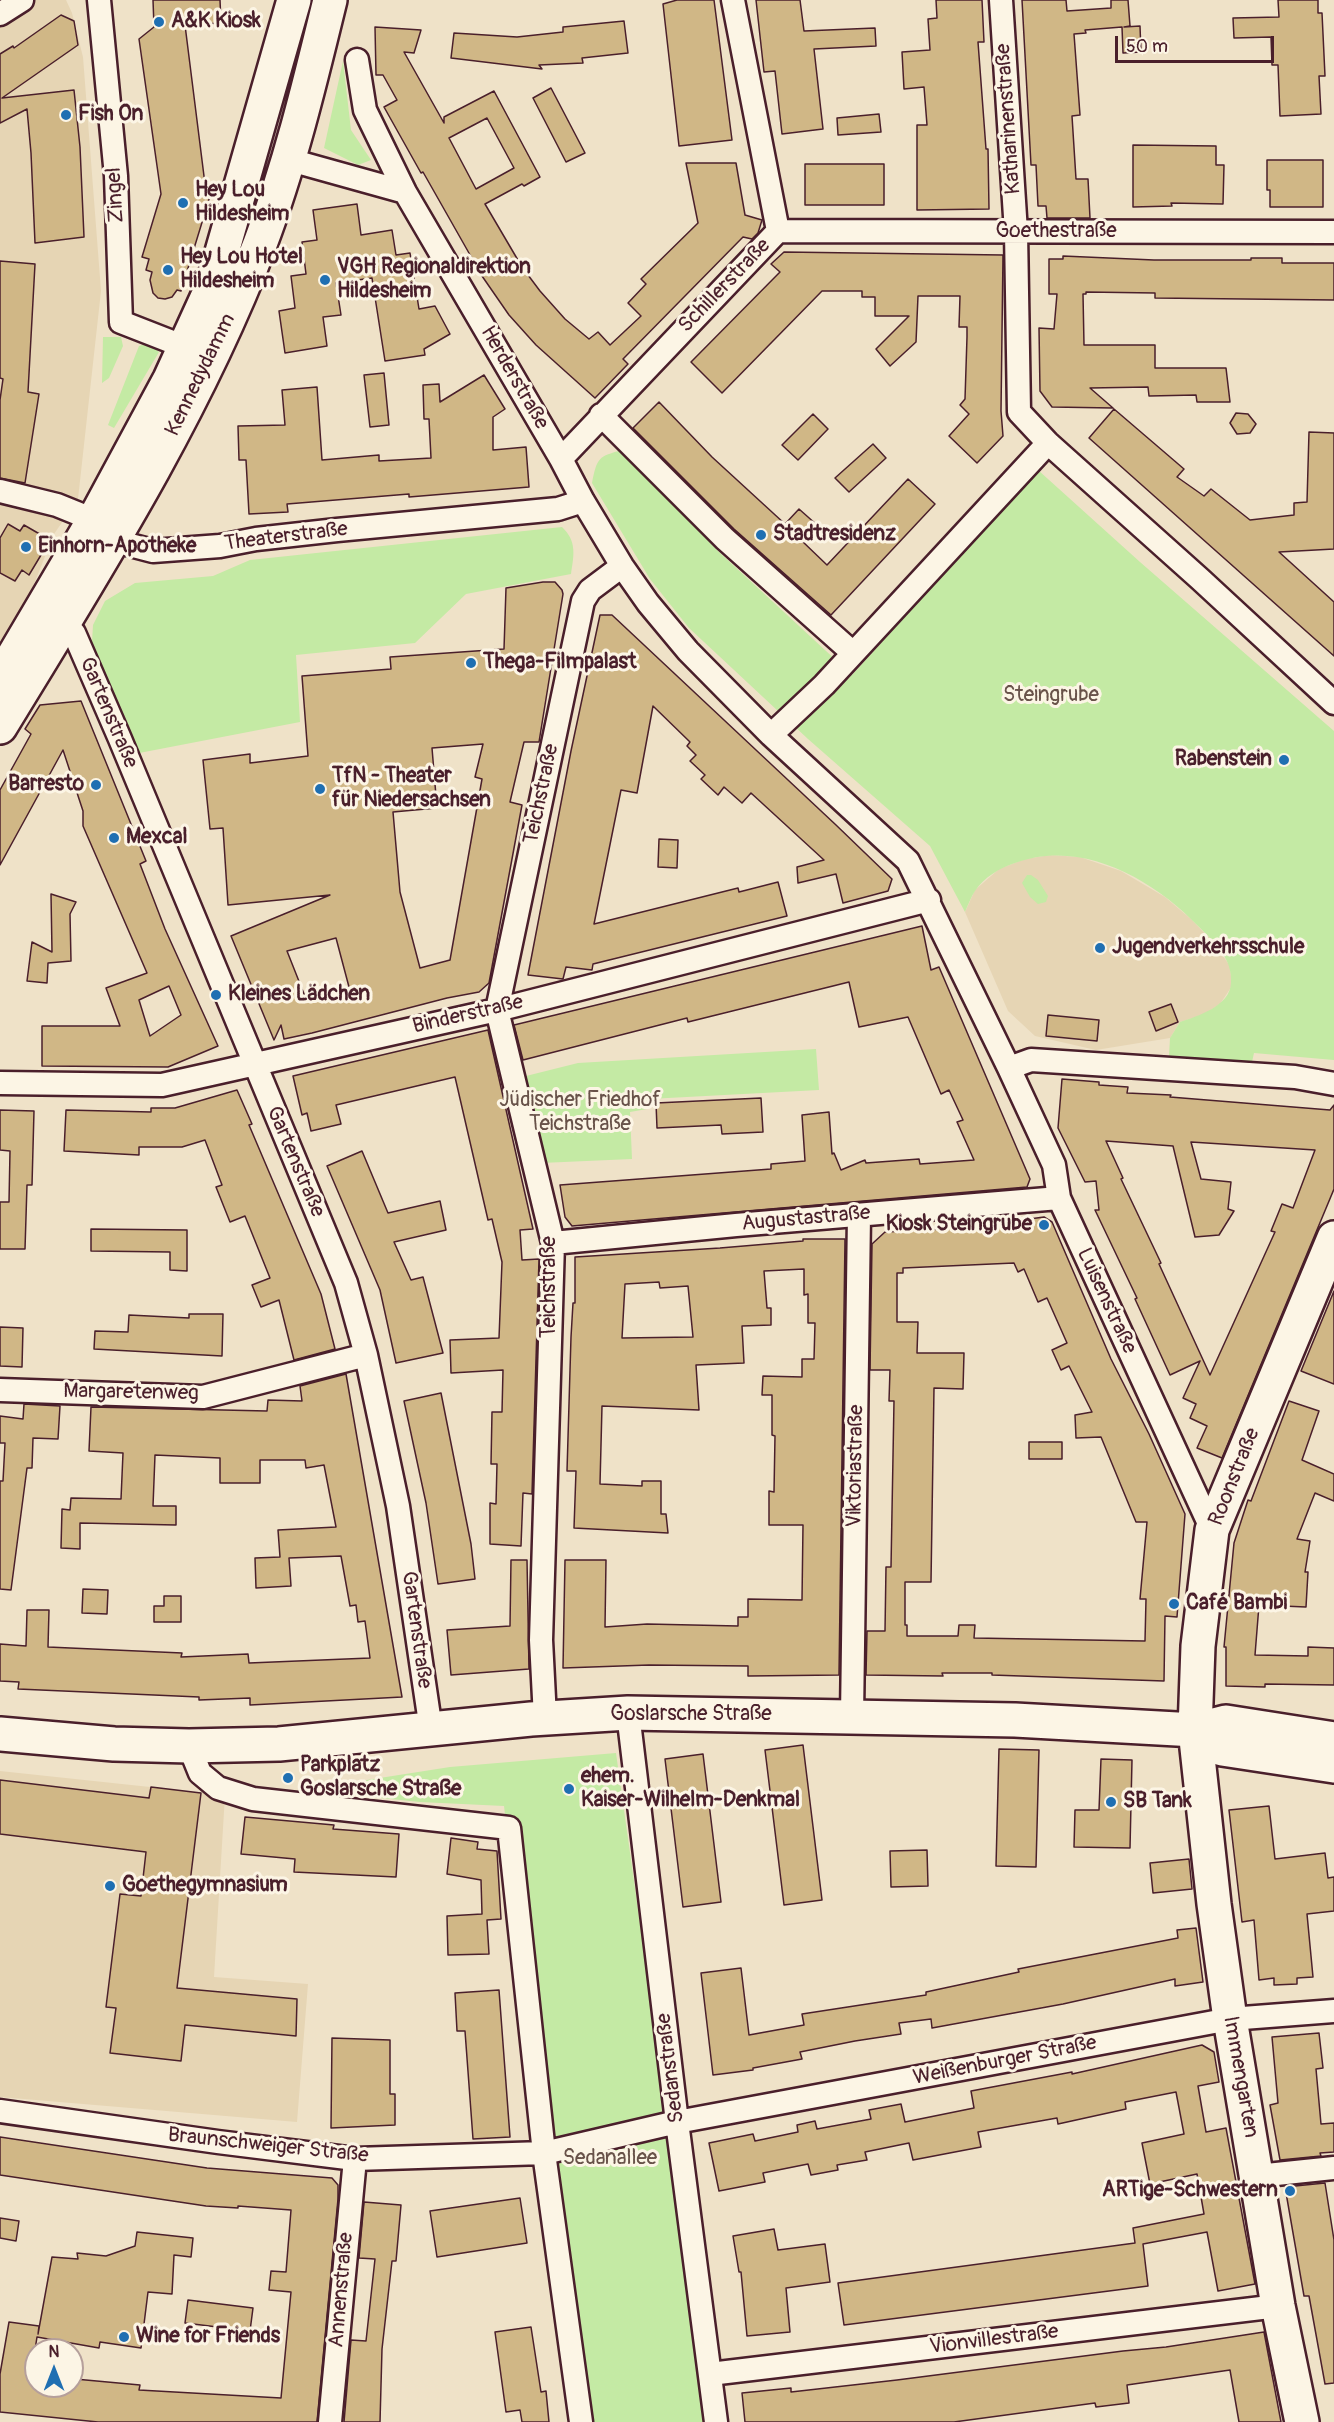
<!DOCTYPE html>
<html>
<head>
<meta charset="utf-8">
<style>
	body { margin:0 }
	#map { position:relative; width:1334px; height:2422px; overflow:hidden; background:#efe2c8; font-family:Pangolin,sans-serif }
	canvas { display:block }
	.north { position:absolute; left:24px; top:2338px; width:60px; height:60px; box-sizing:border-box; background:#fcf5e5; border:2px solid #b59f9b; border-radius:50%; rotate:0deg; font-size:16px; font-weight:700; line-height:24px; text-align:center; color:#4a1f2b }
	.north::after { content:''; display:block; margin:auto; width:21px; height:27px; background:#1f6fb2; clip-path:polygon(50% 0,100% 100%,50% 72%,0 100%) }
	.scale { position:absolute; left:1115px; top:36px; width:159px; height:27px; box-sizing:border-box; border:3px solid #4a1f2b; border-top:0; padding-left:8px; font-size:18px; line-height:21px; white-space:nowrap; color:#4a1f2b; -webkit-text-stroke:4px #fcf5e5; paint-order:stroke }
</style>
</head>
<body>
<div id="map">
<canvas width="1334" height="2422"></canvas>
<div class="north">N</div>
<div class="scale">50 m</div>
</div>
<script>
const ctx = document.querySelector('canvas').getContext('2d');
ctx.lineJoin = 'round';
function fillPath(path, color) {
  ctx.fillStyle = color;
  ctx.fill(path, 'evenodd');
}
function trace(path, color, width, dash) {
  ctx.strokeStyle = color;
  ctx.lineWidth = width;
  ctx.lineCap = dash ? 'butt' : 'round';
  ctx.setLineDash(dash || []);
  ctx.stroke(path);
}
function drawText(font, color, halo, rows, align = 'center') {
  ctx.font = font + ' Pangolin,sans-serif';
  ctx.lineWidth = 6;
  ctx.setLineDash([]);
  ctx.textBaseline = 'middle';
  ctx.strokeStyle = halo;
  ctx.fillStyle = color;
  for (const [text, x, y, turn = 0] of rows) {
    ctx.save();
    ctx.translate(x, y);
    ctx.rotate((+turn || 0) * Math.PI / 180);
    ctx.textAlign = isNaN(turn) ? turn : align;
    if (halo) ctx.strokeText(text, 0, 0);
    ctx.fillText(text, 0, 0);
    ctx.restore();
  }
}
const built = new Path2D(`
	M0,0H66L72,13L83,57L101,291L78,499L54,534L28,599L0,648Z
	M1050,855L1080,857L1121,871L1165,897L1191,919L1213,942L1230,966L1232,986L1220,1004L1203,1015L1180,1022L1170,1038L1096,1050L1035,1036L1008,1011L965,912L975,890L999,869L1025,859Z
	M0,1771L225,1795L214,1977L308,1984L297,2122L0,2097Z`);
const green = new Path2D(`
	M343,61L351,130L371,160L358,165L324,148Z
	M103,337H121L123,346L109,378L102,383Z
	M149,343L159,352L114,428L108,425L139,346Z
	M623,450L719,552L852,675L1038,470L1140,562L1334,731V1060L1254,1053L1252,1062L1169,1056L1170,1038L1180,1022C1198,1016 1230,1006 1231,983C1233,959 1214,942 1198,926C1153,879 1081,838 1015,863C1000,868 984,877 975,891C971,897 968,905 965,912L930,846L808,739L689,628L650,579L592,483C597,458 598,456 623,450Z
	M562,527C577,541 574,555 571,574L466,594L415,643L296,655L300,722L134,754L91,659L93,625L105,601L135,583L213,576L250,560Z
	M1027,875H1031L1038,880L1048,896L1046,902L1038,904L1030,897L1022,883Z
	M816,1049L819,1090L649,1099L647,1109L630,1112L632,1159L541,1163L522,1077L578,1063Z
	M616,1753L710,2422H583L544,2153L504,1806L420,1802L303,1790L450,1767Z`);
const building = new Path2D(`
	M153,0H220L221,23L185,25L206,192L211,193L181,291L177,290L172,297L165,299L158,298L153,293L150,280L152,272L146,270L149,259L142,257L161,194L139,39L154,27Z
	M677,0H714L732,140L679,146L663,4Z
	M756,0H800L804,31L875,28L876,46L814,49L823,129L782,134L775,71L764,72Z
	M936,0H982L984,42H978L986,149H988L989,209L917,210V125H927L924,87L904,89L902,52L930,50L928,19L937,18Z
	M1022,0H1066L1067,11L1111,8V0H1128L1130,26L1124,27L1140,26L1141,52L1123,53L1122,27L1085,30L1086,33L1074,34L1080,115L1072,116L1076,179H1088L1090,218H1047L1046,206H1038L1036,165H1031Z
	M1278,0H1318V13H1322L1325,76H1319L1321,114L1280,116L1278,65H1272L1271,37L1234,38L1233,18L1279,17Z
	M61,15L74,21L78,45L2,98L74,90L80,147L84,237L35,243L31,153L27,109L0,123V54L13,46L14,48Z
	M624,21L628,53L582,58L583,63L539,65L542,69L451,58L454,33L517,37L563,32V27Z
	M375,27L421,30L414,53L404,52L444,123V117L494,91L540,177L524,186L522,184L485,204L522,267L540,291L565,319L589,339L598,332L610,345L641,316L628,303L646,284L641,279L698,223L686,163H736L745,215L762,220L758,233L752,239L743,237L623,359L628,364L595,398L536,345L509,315L482,276L423,172L421,173L384,107L397,100L383,75H376ZM487,118L514,168L476,189L449,138Z
	M551,88L585,153L566,162L533,98Z
	M879,114L881,132L838,135L837,118Z
	M1133,145L1216,146V165H1224L1223,204L1171,203L1172,206L1133,207Z
	M1267,160H1323V207H1270V190H1267Z
	M805,164H884V205H805Z
	M357,204L361,235L392,230L396,255L410,253L419,309L435,306L450,334L424,349L425,355L385,361L372,278L336,283L341,315L323,317L327,346L285,353L279,311L295,308L291,276L306,274L302,242L317,240L313,210Z
	M784,252L1003,255L1001,411L1003,436L977,463L949,436L969,414L960,405L965,399L967,337V327H959L960,296H918L916,342L890,366L876,349L909,316H875V297H862V291H822L722,393L691,362L780,272L771,264Z
	M1063,256L1154,260H1251V258H1282V263H1334V300L1155,298V293L1086,292V294H1083L1084,345H1155V368H1226L1230,402H1197L1196,395L1149,396L1148,387L1090,388L1113,408L1052,407L1040,391L1039,328L1054,329L1057,294H1049V259H1063Z
	M0,261L35,264L28,392L39,394L25,483L0,478V400L3,379L0,378Z
	M384,373L389,425L370,427L364,375Z
	M484,375L505,409L493,417V450L526,447L529,487L409,497V494L287,504L288,512L249,514L246,460H239L238,426L285,425L282,390L317,387L322,460L379,455V461L431,458L429,419H424L423,385L439,384L440,402Z
	M659,402L712,457L785,524L799,509L817,525L802,541L827,565L908,479L935,504L831,615L734,529L633,428Z
	M1114,409L1184,469L1177,477L1204,496L1211,489L1250,520L1294,515V503L1307,502L1309,432L1334,433V549L1279,552L1334,602V656L1089,438Z
	M1236,413L1248,414L1256,424L1250,433L1237,434L1230,423Z
	M813,414L828,429L798,460L782,445Z
	M873,444L886,458L849,492L835,478Z
	M8,524L20,531L24,525L50,540L29,575L22,570L15,581L0,573V538Z
	M543,582H555L562,590L563,594L539,742H524L510,802L522,805L489,983L479,992L447,998L312,1033L284,1039L281,1025L274,1040L231,936L330,895L228,905L223,828L210,829L203,760L250,754V763L308,756L302,676L391,669L390,657L504,649L506,588ZM483,744L475,777L482,779L450,960L420,968L400,892L393,812L437,808L432,748ZM336,938L349,987L306,999L287,951Z
	M600,615H612L836,825L892,879L888,891L843,903L836,874L798,883L797,867L824,860L751,793L742,803L724,787L718,795L701,779L705,775L690,761L696,755L687,746L690,742L653,706L637,793L621,790L594,924L738,888L739,892L778,882L787,916L593,964L592,970L566,967L563,979L528,975L571,751Z
	M81,701L146,861L140,864L165,929L218,1046L168,1067L42,1066V1026H120L106,988L147,973L83,826V811L63,750L0,865V790L31,734L25,729L40,705ZM169,986L181,1015L150,1036L139,1000Z
	M659,839L678,840L677,868L658,867Z
	M51,894L76,902L70,914L71,961L48,963L47,983L27,981L32,942L52,952Z
	M922,926L931,970L939,967L1030,1179L1027,1187L572,1226L565,1217L560,1185L771,1169V1164L805,1161L802,1115L829,1112L832,1154L834,1153L841,1170L865,1160L866,1163L919,1159L920,1164L974,1160L957,1122L963,1120L949,1090L941,1094L908,1017L859,1027L849,982L688,1022L687,1018L523,1060L514,1025Z
	M1171,1004L1178,1022L1156,1031L1149,1012Z
	M1048,1015L1099,1020L1097,1041L1046,1036Z
	M488,1030L533,1229L520,1230L522,1260L539,1259L532,1494L523,1493L521,1546L490,1544V1503L496,1504L497,1464H491L492,1412H502L503,1370L451,1373L450,1340L499,1338L502,1262L492,1219L488,1220L455,1077L336,1105L341,1124L311,1131L307,1113L302,1115L293,1076Z
	M1062,1079L1099,1082V1085L1128,1087L1127,1093L1171,1095L1170,1097L1330,1110L1334,1105V1189L1222,1458L1197,1448L1207,1426L1190,1418L1196,1404L1183,1398L1200,1361L1170,1375L1135,1299L1137,1298L1095,1210H1099L1096,1181L1085,1182L1058,1128ZM1106,1141L1173,1146L1195,1237L1219,1235L1234,1211L1228,1209L1231,1182L1201,1179L1191,1142L1315,1150L1293,1208L1282,1204L1271,1231L1275,1232L1210,1375L1159,1264L1161,1263L1121,1179L1123,1178Z
	M237,1090L252,1124L249,1125L321,1294L335,1349L294,1360L279,1300L261,1307L252,1285L270,1278L245,1216L230,1222L216,1187L222,1185L205,1140L182,1147H139V1155L64,1151L66,1110L151,1112V1108H175Z
	M761,1098L763,1132L722,1134L721,1125L657,1128L656,1103Z
	M0,1110L34,1111L32,1185H27L25,1249H0V1202H9L10,1151L0,1150Z
	M362,1151L388,1213L440,1201L446,1230L394,1242L411,1280L423,1277L443,1353L396,1363L380,1290L327,1166Z
	M1044,1217L1052,1222L1111,1359L1149,1434L1185,1514L1177,1617L1165,1616L1164,1681L992,1675V1673H942L943,1676L866,1675L867,1631H885L886,1567H891L894,1401H889L890,1370H870L872,1244L885,1232L963,1228ZM1014,1263L1018,1272L1024,1269L1038,1302L1047,1298L1067,1343L1052,1350L1061,1370L1069,1366L1092,1412L1075,1415L1076,1438L1101,1437L1136,1522H1147L1140,1599H1146L1145,1641L974,1638L975,1625H959L958,1636H907V1625H905V1582H931L934,1388L963,1389L964,1353H917L918,1322H897V1273H903V1268Z
	M91,1229L187,1230V1271L170,1270V1252L91,1251Z
	M803,1239H845L839,1675L748,1676V1666L649,1665L563,1668L565,1560H606L605,1627L647,1624L738,1626V1617H748V1599L802,1600L803,1525H769V1491L774,1492L775,1436L772,1435V1395H762L763,1376L802,1377V1359H814L815,1323H808V1294L804,1295V1269L764,1271L767,1308H771V1325L742,1326L744,1363L696,1365L699,1410L602,1406L600,1484L642,1486V1481H661V1514H666L668,1533L574,1528L576,1471H567L571,1337L573,1303H575V1257L720,1248L803,1241ZM659,1282L660,1288L688,1286L693,1337L622,1338L625,1284Z
	M1334,1291V1384L1301,1371Z
	M189,1314H223L222,1356L94,1349L95,1331L128,1332L129,1315L189,1318Z
	M0,1327L23,1328L22,1367L0,1366Z
	M346,1374L402,1697L250,1705V1698L199,1700V1697L18,1689L19,1682L0,1681V1644L26,1646L27,1610H49L48,1647L182,1653L181,1657L248,1654L249,1663L370,1658L365,1621L358,1622L356,1605L350,1606L341,1556L289,1558L291,1586L256,1588L255,1558L280,1557L278,1530L336,1527L324,1465L306,1468L305,1460H260V1483H220V1458L155,1455L153,1506H176V1525L80,1523V1549L61,1548L62,1509L70,1510L71,1498L121,1499L123,1453L89,1451L91,1407L267,1411L268,1400L302,1401L300,1386Z
	M441,1393L471,1544L475,1579L438,1584L426,1503L404,1401Z
	M1289,1401L1319,1411L1302,1460L1334,1474V1501L1315,1493L1297,1539L1310,1541L1305,1572H1308L1306,1607L1259,1605L1255,1655L1308,1656V1647L1334,1648V1685L1265,1684V1687L1226,1686V1647H1224L1234,1543L1248,1500L1251,1501Z
	M24,1404L60,1406L58,1439L33,1438L32,1468H27L11,1590L0,1589V1481H3L5,1443H0V1416L23,1419Z
	M1029,1442H1062V1459H1029Z
	M511,1560H527L529,1669L451,1675L447,1630L510,1626Z
	M83,1589L108,1590L107,1614L82,1613Z
	M164,1596H181V1622H154V1606H164Z
	M803,1745L822,1900L784,1905L765,1750Z
	M999,1749L1039,1750L1036,1867L996,1866Z
	M703,1754L721,1902L683,1907L665,1759Z
	M1101,1759L1132,1760L1130,1848L1074,1847L1075,1810H1099Z
	M0,1780L149,1798L151,1787L201,1793L177,1988L297,1999L296,2036L185,2025L181,2061L110,2053L116,2008L106,2007L120,1894L141,1896L146,1852L0,1834Z
	M1269,1806L1275,1859L1325,1853L1328,1878L1334,1877V1911L1307,1914L1313,1977L1297,1978V1984L1274,1985V1978L1259,1980L1254,1920L1242,1922L1229,1810Z
	M245,1817L334,1825L333,1829L399,1834L396,1877L294,1872L295,1859L241,1854Z
	M451,1838L478,1842L477,1849L497,1851L501,1919L487,1920L489,1954L448,1955L447,1916L482,1914L481,1880L447,1874Z
	M927,1850L928,1886L891,1887L890,1851Z
	M1189,1859L1192,1889L1153,1893L1150,1863Z
	M1196,1928L1203,1982L1175,1986V1979L1063,2004L932,2028L931,2019L899,2023L901,2034L855,2041L800,2052L802,2059L753,2068V2070L713,2075L701,1973L741,1968L749,2035L804,2025L802,2014L926,1995V1992L1019,1972L1018,1969L1178,1938L1177,1930Z
	M499,1990L510,2137L473,2139L465,2031H457L455,1993Z
	M1319,2033L1323,2068L1316,2069L1321,2124L1334,2123V2152L1320,2153L1321,2156L1280,2160L1270,2105L1278,2103L1272,2037Z
	M332,2038L390,2040V2094H395V2125L331,2128Z
	M1202,2045L1214,2052L1219,2082L1198,2086L1206,2132L1226,2128L1255,2284L1218,2291L1207,2232L1143,2244L1148,2286L844,2325L838,2283L1135,2243L1133,2228L1204,2214L1197,2174L1150,2184L1142,2143L1184,2134L1176,2092L1125,2102L1126,2109L1058,2124L1057,2118L978,2132L981,2147L913,2160L909,2143L865,2152L867,2160L837,2165L838,2170L811,2175L808,2164L763,2173L765,2182L719,2191L709,2143L753,2134L755,2141L798,2132L797,2125L815,2121L817,2129L871,2119L869,2110L901,2104L905,2122L974,2108L971,2091L1072,2072V2074Z
	M0,2137L207,2168L332,2178L338,2185V2199L317,2422H98L0,2412V2374L9,2322L39,2326L38,2334L52,2257L78,2259L77,2253L106,2256L135,2246L137,2232L193,2238L191,2257L174,2255L172,2294L148,2292L141,2348L100,2342L99,2348L37,2337L31,2376L36,2377V2386H72V2380L75,2379L140,2385L139,2390L281,2398L291,2292L269,2290L271,2271L286,2272L291,2210L238,2206V2208L206,2206L0,2175Z
	M1325,2183L1334,2240V2383L1325,2384L1309,2296H1304L1285,2187Z
	M520,2198L527,2243L437,2257L430,2211Z
	M364,2202L401,2205L396,2261H392L382,2349L380,2422H344L351,2340L366,2341L375,2259L359,2258Z
	M0,2218L19,2221L16,2241L0,2238Z
	M774,2229L778,2250L825,2244L830,2282L786,2288L790,2332L747,2336L741,2272H739L733,2236Z
	M188,2300L253,2308L250,2331L185,2323Z
	M531,2327L541,2392L546,2391L549,2422H522L520,2410L506,2412L495,2332Z
	M1264,2332L1281,2422H1239L1230,2370L1127,2385L1129,2403L1096,2407L1095,2403L954,2422H745L742,2393L791,2388V2392L897,2380L1123,2351L1166,2347Z`);
const street = new Path2D(`
	M99,0L116,176L121,322L185,347
	M733,0L778,231
	M1001,0L1016,232L1019,412L1048,443L1200,579L1334,703
	M0,14L22,0
	M357,60L365,110L405,192L561,459L583,501L622,566L648,603L688,651L771,735L908,861L1009,1068L1054,1165L1059,1198L1212,1530
	M290,160L405,192
	M778,231L1334,232
	M601,415L725,539L853,653
	M561,459L778,231
	M0,491L57,505L94,520L130,545L153,551L220,546L256,539L337,530L558,509L583,501
	M63,624L74,633L120,739L346,1283L366,1355L398,1506L431,1730
	M771,735L824,685L1048,443
	M1009,1068L1031,1060L1295,1077L1334,1084
	M0,1083L162,1085L497,1010L929,900
	M553,1243L736,1225L1059,1198
	M0,1390L203,1397L366,1355
	M628,1713L677,2122L716,2422
	M852,1716L859,1215
	M545,1718L541,1640L553,1243L497,1010L583,601L590,590L622,566
	M189,1746L200,1773L218,1788L253,1799L509,1828L544,2153L581,2422
	M0,2111L218,2142L355,2159L544,2153L677,2122L1230,2019L1334,2011
	M1257,2176L1334,2168
	M710,2374L1278,2306
	M330,2422L355,2159`);
const secondary = new Path2D(`
	M0,679L94,520L170,379L212,287L294,0
	M0,727C95,571 194,416 260,244C290,165 310,82 330,0
	M1195,1730L1222,1749L1334,1766
	M0,1734L114,1744L189,1746L279,1744L531,1719L628,1713L1015,1720L1195,1730L1226,1722L1334,1739
	M1302,2422L1278,2306L1230,2019L1214,1904L1195,1730L1198,1646L1212,1530L1334,1238`);
const markers = [
	[159,22,6,"#1f6fb2"],
	[66,115,6,"#1f6fb2"],
	[183,203,6,"#1f6fb2"],
	[168,270,6,"#1f6fb2"],
	[325,280,6,"#1f6fb2"],
	[761,535,6,"#1f6fb2"],
	[26,547,6,"#1f6fb2"],
	[471,663,6,"#1f6fb2"],
	[1284,760,6,"#1f6fb2"],
	[96,785,6,"#1f6fb2"],
	[320,789,6,"#1f6fb2"],
	[114,838,6,"#1f6fb2"],
	[1100,948,6,"#1f6fb2"],
	[216,995,6,"#1f6fb2"],
	[1044,1225,6,"#1f6fb2"],
	[1174,1604,6,"#1f6fb2"],
	[288,1778,6,"#1f6fb2"],
	[569,1789,6,"#1f6fb2"],
	[1111,1802,6,"#1f6fb2"],
	[110,1886,6,"#1f6fb2"],
	[1290,2191,6,"#1f6fb2"],
	[124,2337,6,"#1f6fb2"]
];
const poiNames = [
	["A&K Kiosk",171,22],
	["Fish On",78,115],
	["Hey Lou",195,191],
	["Hildesheim",195,215],
	["Hey Lou Hotel",180,258],
	["Hildesheim",180,282],
	["VGH Regionaldirektion",337,268],
	["Hildesheim",337,292],
	["Stadtresidenz",773,535],
	["Einhorn-Apotheke",38,547],
	["Thega-Filmpalast",483,663],
	["Rabenstein",1272,760,"right"],
	["TfN - Theater",332,777],
	["für Niedersachsen",332,801],
	["Barresto",84,785,"right"],
	["Mexcal",126,838],
	["Jugendverkehrsschule",1112,948],
	["Kleines Lädchen",228,995],
	["Kiosk Steingrube",1032,1225,"right"],
	["Café Bambi",1186,1604],
	["Parkplatz",300,1766],
	["Goslarsche Straße",300,1790],
	["ehem.",581,1777],
	["Kaiser-Wilhelm-Denkmal",581,1801],
	["SB Tank",1123,1802],
	["Goethegymnasium",122,1886],
	["ARTige-Schwestern",1278,2191,"right"],
	["Wine for Friends",136,2337]
];
const streetNames = [
	["Katharinenstraße",1009,119,-94],
	["Zingel",116,195,-93],
	["Goethestraße",1056,232],
	["Schillerstraße",725,286,-46],
	["Kennedydamm",201,375,-64],
	["Herderstraße",514,378,60],
	["Theaterstraße",286,537,-7],
	["Gartenstraße",108,713,67],
	["Teichstraße",542,794,-78],
	["Binderstraße",468,1015,-13],
	["Gartenstraße",295,1162,67],
	["Augustastraße",806,1219,-5],
	["Teichstraße",550,1287,-90],
	["Luisenstraße",1106,1301,65],
	["Margaretenweg",131,1393,1],
	["Viktoriastraße",856,1466,-89],
	["Roonstraße",1235,1477,-68],
	["Gartenstraße",416,1630,82],
	["Goslarsche Straße",691,1715],
	["Weißenburger Straße",1005,2061,-11],
	["Sedanstraße",671,2068,-97],
	["Immengarten",1240,2077,80],
	["Braunschweiger Straße",268,2146,6],
	["Annenstraße",342,2290,-85],
	["Vionvillestraße",994,2340,-7]
];
const parkNames = [
	["Steingrube",1051,696],
	["Jüdischer Friedhof",580,1101],
	["Teichstraße",580,1125],
	["Sedanallee",610,2159]
];
fillPath(built, '#e6d5b4');
fillPath(green, '#c4eaa4');
fillPath(building, '#d0b786');
trace(building, '#4a1f2b', 1.5);
trace(street, '#4a1f2b', 27);
trace(secondary, '#4a1f2b', 38);
trace(street, '#fcf5e5', 22);
trace(secondary, '#fcf5e5', 33);
for (const [x, y, r, color] of markers) {
  const dot = new Path2D();
  dot.arc(x, y, r, 0, 2 * Math.PI);
  ctx.fillStyle = color;
  ctx.fill(dot);
  trace(dot, '#fcf5e5', 2);
}
drawText('bold 21px', '#4a1f2b', '#fcf5e5', poiNames, 'left');
drawText('21px', '#4a1f2b', '#fcf5e5', streetNames);
drawText('21px', '#685249', '#fcf5e5', parkNames);
</script>
</body>
</html>
